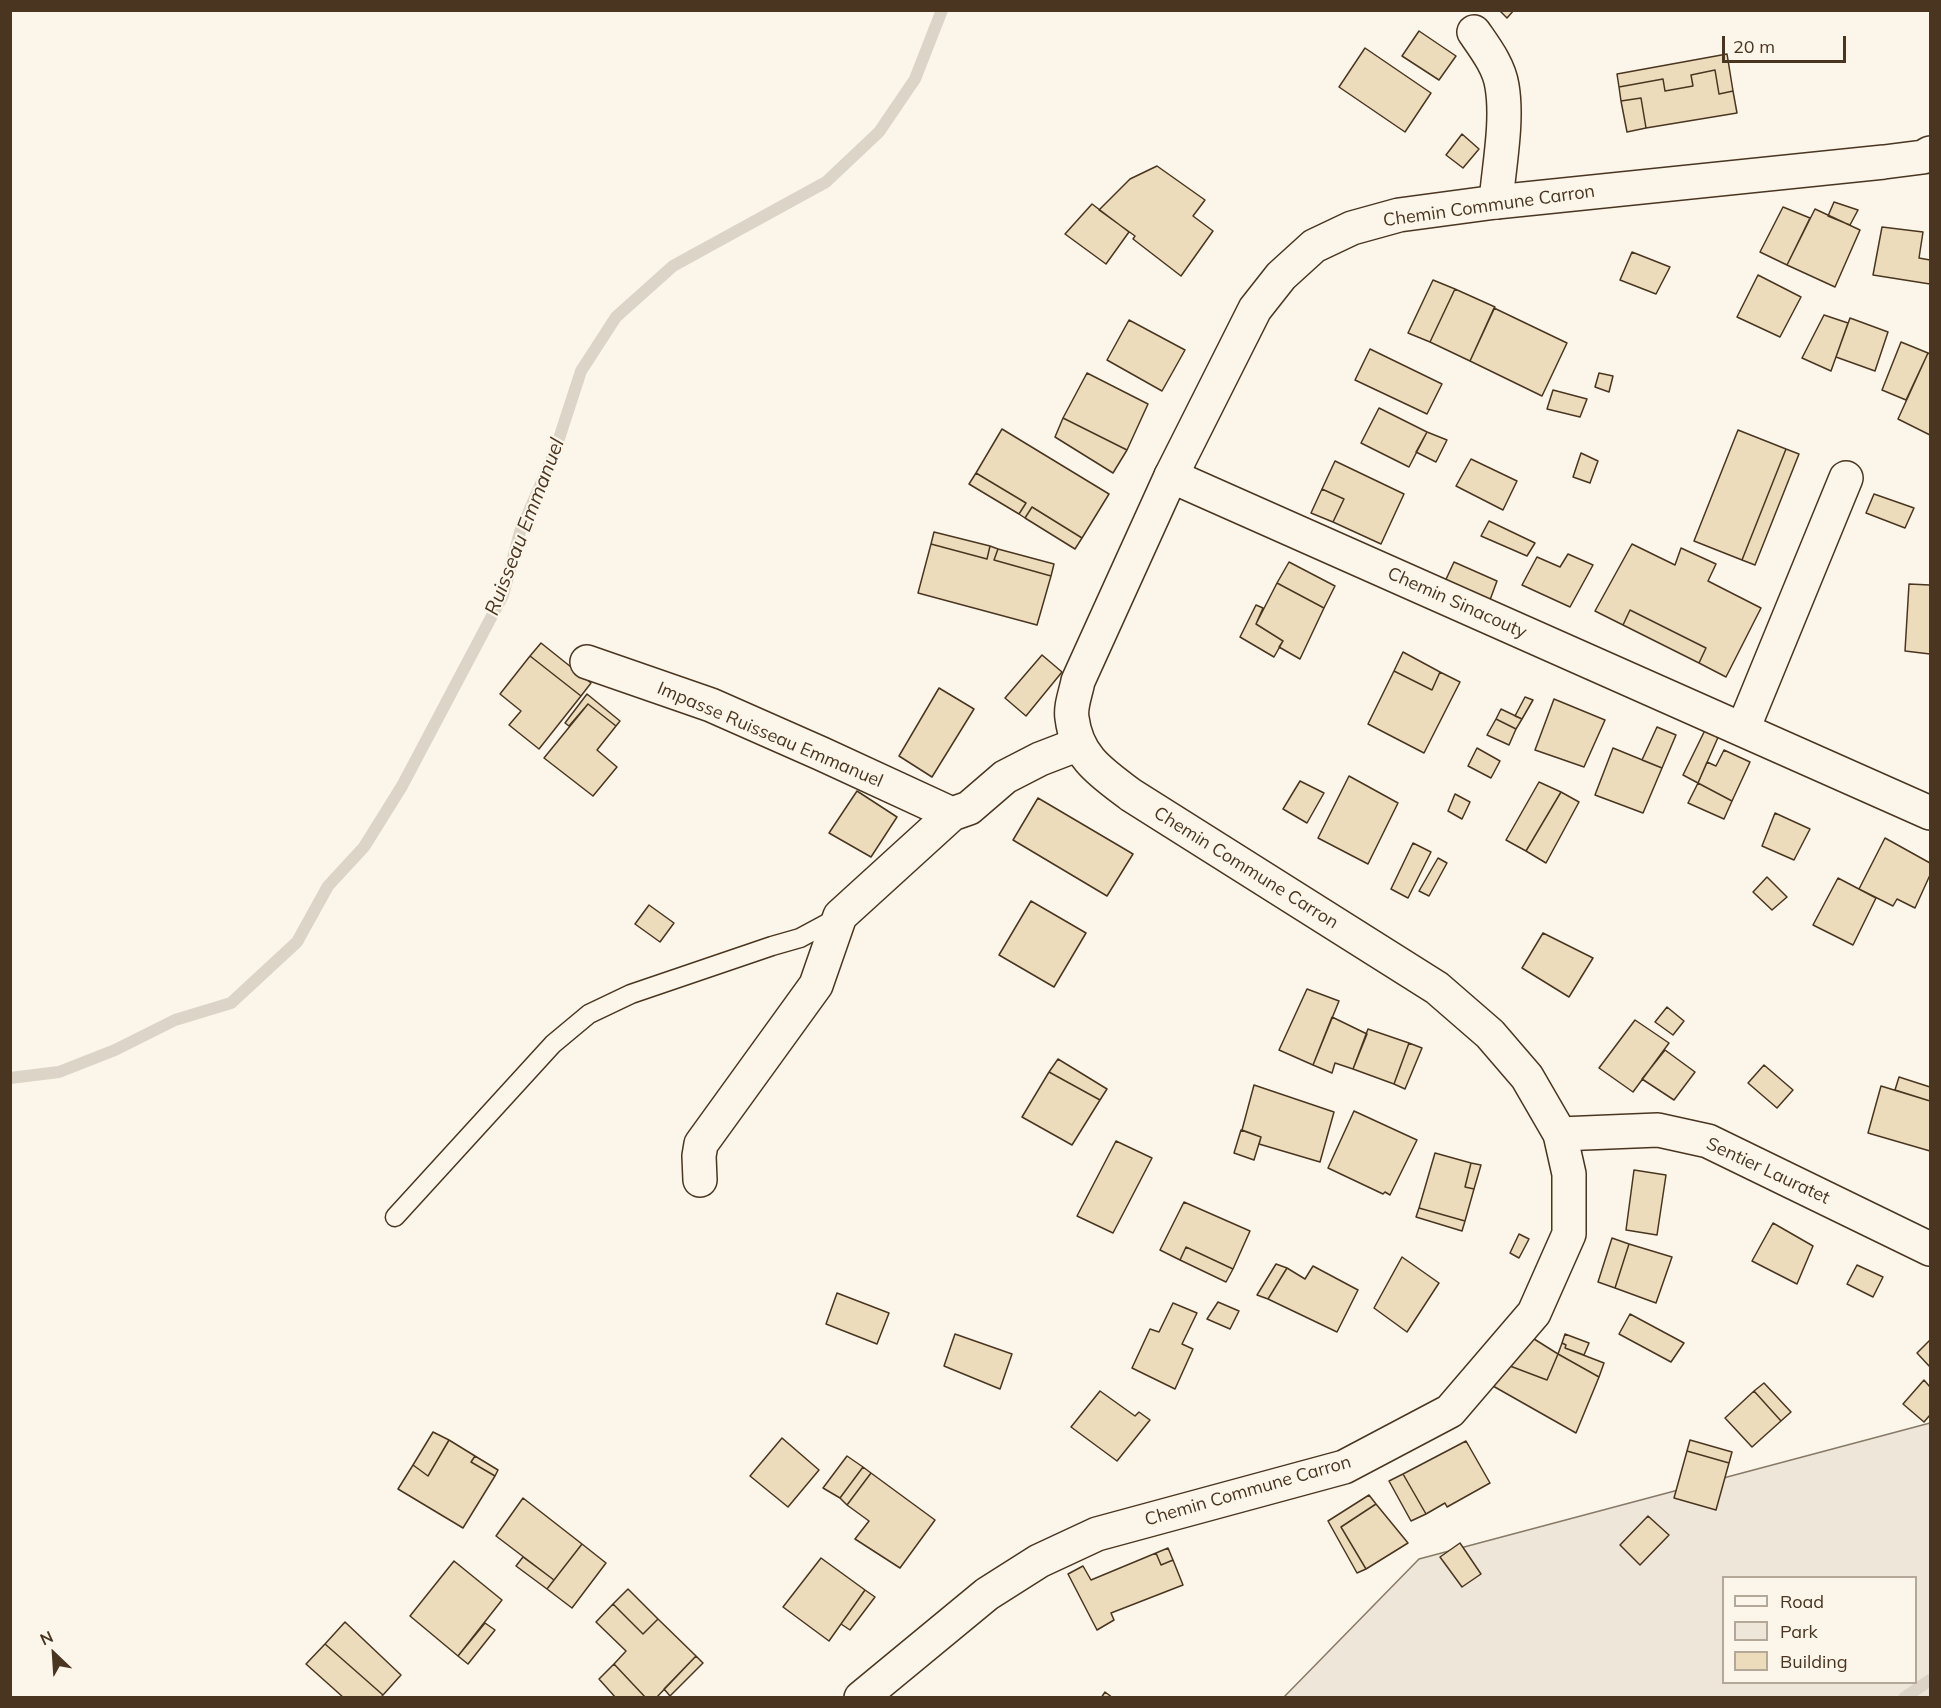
<!DOCTYPE html>
<html>
<head>
<meta charset="utf-8">
<style>
	body { margin:0 }
	#map { position:relative; width:1941px; height:1708px; overflow:hidden; background:#fbf6e9; font-family:Mulish,sans-serif }
	canvas { display:block }
	.frame { position:absolute; inset:0; border:12px solid #4a3520; pointer-events:none }
	.legend { position:absolute; left:1722px; top:1576px; width:195px; height:108px; box-sizing:border-box; background:#fbf6e9; border:2px solid #b4a999; margin:0; padding:8px 10px; list-style:none; font-size:18px; color:#4a3520 }
	.legend li { display:flex; align-items:center; gap:12px; height:30px }
	.legend b { width:30px; border:2px solid #b4a999 }
	.north { position:absolute; left:24px; top:1624px; width:60px; height:60px; -webkit-text-stroke:4px #fbf6e9; paint-order:stroke; rotate:335deg; font-size:16px; font-weight:700; line-height:24px; text-align:center; color:#4a3520 }
	.north::after { content:''; display:block; margin:auto; width:21px; height:27px; background:#4a3520; clip-path:polygon(50% 0,100% 100%,50% 72%,0 100%) }
	.scale { position:absolute; left:1722px; top:36px; width:124px; height:27px; box-sizing:border-box; border:3px solid #4a3520; border-top:0; padding-left:8px; font-size:18px; line-height:21px; white-space:nowrap; color:#4a3520; -webkit-text-stroke:4px #fbf6e9; paint-order:stroke }
</style>
</head>
<body>
<div id="map">
<canvas width="1941" height="1708"></canvas>
<div class="frame"></div>
<ul class="legend">
<li><b style="height:8px;background:#fbf6e9"></b>Road</li>
<li><b style="height:16px;background:#ede6d9"></b>Park</li>
<li><b style="height:16px;background:#ecdcbc"></b>Building</li>
</ul>
<div class="north">N</div>
<div class="scale">20 m</div>
</div>
<script>
const ctx = document.querySelector('canvas').getContext('2d');
ctx.lineJoin = 'round';
function fillPath(path, color) {
  ctx.fillStyle = color;
  ctx.fill(path, 'evenodd');
}
function trace(path, color, width, dash) {
  ctx.strokeStyle = color;
  ctx.lineWidth = width;
  ctx.lineCap = dash ? 'butt' : 'round';
  ctx.setLineDash(dash || []);
  ctx.stroke(path);
}
function drawText(font, color, halo, rows, align = 'center') {
  ctx.font = font + ' Mulish,sans-serif';
  ctx.lineWidth = 4.5;
  ctx.setLineDash([]);
  ctx.textBaseline = 'middle';
  ctx.strokeStyle = halo;
  ctx.fillStyle = color;
  for (const [text, x, y, turn = 0] of rows) {
    ctx.save();
    ctx.translate(x, y);
    ctx.rotate((+turn || 0) * Math.PI / 180);
    ctx.textAlign = isNaN(turn) ? turn : align;
    if (halo) ctx.strokeText(text, 0, 0);
    ctx.fillText(text, 0, 0);
    ctx.restore();
  }
}
const green = new Path2D(`
	M1930,1423V1697L1283,1698L1419,1559ZM1724,1578H1916V1682H1724Z`);
const stream = new Path2D(`
	M10,1078L59,1072L115,1050L175,1020L231,1003L297,942L328,886L364,847L402,786L503,595L520,532L554,454L581,371L616,317L673,266L826,182L879,132L915,79L942,10
	M1904,1698L1930,1680`);
const building = new Path2D(`
	M1499,10H1514L1507,18Z
	M1419,31L1456,56L1439,80L1402,56Z
	M1365,48L1431,93L1405,132L1339,87Z
	M1727,54L1733,91L1719,94L1715,70L1691,75L1693,86L1665,91L1663,79L1619,87L1617,74Z
	M1715,70L1719,94L1733,91L1737,113L1646,128L1641,98L1621,101L1619,87L1663,79L1665,91L1693,86L1691,75Z
	M1641,98L1646,128L1627,132L1621,101Z
	M1462,134L1479,149L1463,168L1446,155Z
	M1157,166L1205,200L1193,216L1213,231L1181,276L1133,239L1135,236L1099,210L1130,179Z
	M1834,202L1858,210L1850,225L1828,216Z
	M1092,204L1129,232L1106,264L1065,234Z
	M1783,207L1810,218L1787,265L1760,252Z
	M1815,209L1860,230L1835,287L1787,265Z
	M1882,227L1923,232L1919,258L1930,260V284L1873,275Z
	M1632,252L1670,267L1656,294L1620,280Z
	M1758,275L1801,297L1780,337L1737,317Z
	M1433,280L1455,289L1430,342L1408,333Z
	M1455,289L1495,307L1470,361L1430,342Z
	M1494,308L1567,343L1542,396L1470,361Z
	M1824,315L1848,323L1831,371L1802,358Z
	M1850,318L1888,332L1875,371L1836,357Z
	M1129,320L1185,350L1162,391L1107,360Z
	M1901,342L1928,353L1906,400L1882,390Z
	M1370,349L1442,384L1427,414L1355,380Z
	M1928,353L1930,354V435L1898,419Z
	M1087,373L1148,404L1127,450L1063,418Z
	M1599,373L1613,376L1609,392L1595,387Z
	M1553,390L1587,399L1580,417L1547,409Z
	M1379,408L1427,432L1409,467L1361,443Z
	M1063,418L1127,450L1113,473L1055,437Z
	M1002,429L1109,494L1082,538L1032,507L1025,518L1019,514L1026,503L976,473Z
	M1738,430L1786,449L1742,560L1694,541Z
	M1427,432L1447,440L1436,462L1416,452Z
	M1786,449L1799,454L1755,565L1742,560Z
	M1581,453L1598,461L1590,483L1573,477Z
	M1471,459L1517,481L1503,510L1456,486Z
	M1335,461L1404,494L1381,544L1333,522L1344,499L1322,489Z
	M976,473L1026,503L1019,514L969,484Z
	M1322,489L1344,499L1333,522L1311,513Z
	M1874,494L1914,508L1905,528L1866,513Z
	M1032,507L1082,538L1075,549L1025,518Z
	M1489,521L1535,543L1527,556L1481,536Z
	M934,532L990,546L987,559L931,544Z
	M931,544L987,559L990,546L998,549L994,560L1051,576L1037,625L918,593Z
	M1632,544L1675,565L1681,548L1716,564L1708,581L1761,608L1726,677L1699,663L1706,648L1630,610L1623,625L1595,611Z
	M998,549L1054,564L1051,576L994,560Z
	M1568,554L1593,565L1570,607L1522,585L1537,557L1560,567Z
	M1289,562L1335,586L1324,608L1277,583Z
	M1454,562L1497,581L1487,608L1442,588Z
	M1277,583L1324,608L1300,659L1279,647L1283,641L1256,624Z
	M1909,584L1930,585V654L1905,651Z
	M1256,605L1263,608L1256,624L1283,641L1274,657L1240,637Z
	M1630,610L1706,648L1699,663L1623,625Z
	M541,643L591,683L581,696L530,656Z
	M1403,652L1440,672L1432,690L1394,671Z
	M1042,655L1062,672L1026,716L1005,698Z
	M530,656L581,696L539,749L509,725L521,711L500,694Z
	M1394,671L1432,690L1440,672L1460,682L1424,753L1368,724Z
	M939,688L974,709L932,777L899,756Z
	M587,694L620,721L616,726L588,704L569,726L565,723Z
	M1525,697L1533,700L1522,719L1515,716Z
	M1554,699L1605,720L1584,767L1535,750Z
	M588,704L616,726L597,750L617,767L593,796L544,758Z
	M1501,709L1522,719L1516,729L1496,719Z
	M1496,719L1516,729L1509,745L1487,735Z
	M1710,720L1723,726L1698,783L1683,775Z
	M1657,727L1676,735L1662,768L1642,760Z
	M1477,748L1500,761L1491,778L1468,766Z
	M1613,748L1662,768L1643,813L1595,795Z
	M1724,750L1750,762L1732,801L1698,783L1707,762L1716,766Z
	M1349,776L1398,803L1368,864L1318,838Z
	M1300,781L1324,793L1307,823L1283,809Z
	M1539,782L1561,792L1526,851L1506,840Z
	M1698,783L1732,801L1724,819L1688,803Z
	M857,791L897,817L871,857L829,833Z
	M1561,792L1579,802L1546,863L1526,851Z
	M1455,794L1470,802L1462,819L1448,811Z
	M1038,798L1133,854L1107,896L1013,840Z
	M1775,813L1810,829L1794,860L1762,846Z
	M1885,838L1930,863V875L1915,908L1897,899L1893,906L1859,889Z
	M1413,843L1431,852L1408,898L1391,889Z
	M1438,858L1447,863L1429,896L1419,891Z
	M1767,877L1787,897L1772,910L1753,892Z
	M1838,878L1876,898L1853,945L1813,925Z
	M1031,901L1086,933L1054,987L999,955Z
	M649,905L674,923L660,942L635,924Z
	M1543,933L1593,958L1569,997L1522,968Z
	M1307,989L1339,1001L1313,1065L1279,1050Z
	M1667,1007L1684,1021L1673,1035L1655,1022Z
	M1332,1017L1367,1034L1353,1069L1335,1063L1332,1073L1313,1065Z
	M1635,1020L1669,1043L1633,1092L1599,1068Z
	M1368,1029L1409,1043L1394,1084L1353,1069Z
	M1409,1043L1422,1048L1405,1089L1394,1084Z
	M1665,1050L1695,1072L1674,1100L1642,1079Z
	M1058,1059L1107,1089L1100,1100L1049,1072Z
	M1764,1065L1793,1090L1777,1108L1748,1083Z
	M1049,1072L1100,1100L1072,1145L1022,1117Z
	M1899,1077L1930,1087V1101L1895,1090Z
	M1254,1085L1334,1112L1320,1162L1259,1144L1261,1137L1242,1130Z
	M1881,1086L1930,1101V1151L1868,1133Z
	M1354,1111L1417,1140L1390,1195L1385,1192L1383,1194L1328,1168Z
	M1241,1130L1261,1137L1254,1160L1234,1153Z
	M1116,1141L1152,1158L1113,1233L1077,1216Z
	M1435,1153L1471,1163L1465,1187L1474,1189L1465,1221L1419,1208Z
	M1471,1163L1481,1165L1474,1189L1465,1187Z
	M1634,1170L1666,1175L1657,1235L1626,1230Z
	M1184,1202L1250,1231L1233,1269L1186,1247L1180,1260L1160,1250Z
	M1419,1208L1465,1221L1462,1231L1416,1217Z
	M1773,1223L1813,1246L1797,1284L1752,1261Z
	M1519,1234L1529,1239L1519,1258L1510,1253Z
	M1612,1238L1629,1244L1615,1288L1598,1282Z
	M1629,1244L1672,1257L1656,1303L1615,1288Z
	M1186,1247L1233,1269L1226,1282L1180,1260Z
	M1402,1257L1439,1283L1407,1332L1374,1308Z
	M1276,1264L1287,1268L1268,1299L1257,1295Z
	M1857,1265L1883,1277L1873,1297L1847,1284Z
	M1313,1266L1358,1290L1337,1332L1268,1299L1287,1268L1305,1279Z
	M837,1293L889,1313L877,1344L826,1324Z
	M1218,1302L1239,1311L1230,1329L1207,1319Z
	M1173,1303L1197,1313L1182,1344L1193,1349L1175,1389L1132,1368L1150,1329L1159,1332Z
	M1630,1314L1684,1343L1671,1362L1619,1334Z
	M955,1334L1012,1354L1000,1389L944,1366Z
	M1565,1334L1589,1343L1584,1355L1565,1348L1566,1345L1562,1343Z
	M1531,1337L1558,1354L1547,1380L1510,1366Z
	M1930,1340V1367L1917,1353Z
	M1562,1343L1566,1345L1565,1348L1604,1363L1599,1377L1558,1354Z
	M1558,1354L1599,1377L1576,1433L1493,1386L1510,1366L1547,1380Z
	M1924,1380L1930,1387V1415L1924,1422L1903,1404Z
	M1764,1383L1791,1412L1781,1421L1754,1391Z
	M1100,1391L1135,1416L1139,1412L1150,1420L1117,1461L1071,1427Z
	M1754,1391L1781,1421L1752,1447L1725,1418Z
	M433,1432L449,1440L428,1476L413,1465Z
	M782,1438L819,1470L788,1507L750,1476Z
	M449,1440L475,1456L471,1462L495,1476L463,1528L398,1489L413,1465L428,1476Z
	M1690,1440L1732,1452L1729,1463L1687,1451Z
	M1466,1441L1490,1483L1447,1507L1445,1503L1426,1514L1403,1474Z
	M1687,1451L1729,1463L1716,1510L1674,1498Z
	M475,1456L498,1470L495,1476L471,1462Z
	M847,1456L863,1467L840,1498L823,1488Z
	M863,1467L871,1473L847,1505L840,1498Z
	M871,1473L935,1520L900,1568L855,1539L869,1521L847,1505Z
	M1403,1474L1426,1514L1411,1521L1389,1481Z
	M1369,1495L1376,1504L1341,1527L1366,1569L1357,1573L1328,1521Z
	M523,1498L582,1544L554,1580L496,1536Z
	M1376,1504L1408,1543L1366,1569L1341,1527Z
	M1648,1516L1669,1535L1640,1565L1620,1545Z
	M1460,1543L1481,1574L1462,1587L1440,1557Z
	M582,1544L606,1563L572,1608L547,1589Z
	M1168,1548L1173,1560L1161,1565L1156,1553Z
	M1156,1553L1161,1565L1173,1560L1183,1585L1111,1613L1114,1620L1097,1630L1068,1574L1083,1566L1091,1580Z
	M523,1557L554,1580L547,1589L516,1566Z
	M821,1558L865,1590L829,1641L783,1607Z
	M454,1561L502,1600L458,1656L410,1616Z
	M628,1589L658,1619L643,1634L613,1604Z
	M865,1590L875,1597L850,1630L841,1624Z
	M613,1604L643,1634L658,1619L696,1656L656,1698H646L614,1664L626,1651L596,1622Z
	M345,1622L401,1675L383,1695L325,1644Z
	M485,1623L495,1630L468,1664L458,1656Z
	M325,1644L383,1695L380,1698H344L306,1664Z
	M696,1656L703,1663L670,1696L664,1689Z
	M614,1664L646,1698H616L599,1679Z
	M1105,1692L1113,1698H1101Z`);
const service = new Path2D(`
	M395,1217L553,1044L589,1014L631,994L772,946L800,938L839,917`);
const minor = new Path2D(`
	M1474,32C1485,48 1499,66 1502,86C1508,121 1499,166 1496,202
	M1171,476L1930,813
	M587,662L711,705L822,754L952,814
	M1743,729L1846,478
	M1560,1134L1658,1130L1708,1141L1930,1249
	M700,1180L699,1156L701,1144L816,985L840,916L952,814L969,808L1005,777L1040,759L1079,744`);
const tertiary = new Path2D(`
	M861,1698L987,1594L1039,1561L1097,1534L1344,1467L1450,1411L1534,1313L1569,1234V1174L1560,1134L1527,1077L1490,1034L1437,988L1131,795C1102,773 1077,758 1072,718C1070,707 1076,692 1078,681L1171,476L1255,309L1281,276L1314,246L1352,228L1399,215L1496,202L1884,162L1923,157L1930,153`);
const streetNames = [
	["Chemin Commune Carron",1489,206,-8],
	["Chemin Sinacouty",1457,603,24],
	["Impasse Ruisseau Emmanuel",770,735,23],
	["Chemin Commune Carron",1246,868,32],
	["Sentier Lauratet",1768,1171,25],
	["Chemin Commune Carron",1248,1491,-16]
];
const waterNames = [
	["Ruisseau Emmanuel",525,527,-69]
];
fillPath(green, '#ede6d9');
trace(green, '#887966', 1.5);
trace(stream, '#dcd4c6', 12);
fillPath(building, '#ecdcbc');
trace(building, '#4a3520', 1.5);
trace(service, '#4a3520', 21);
trace(minor, '#4a3520', 36);
trace(tertiary, '#4a3520', 36);
trace(service, '#fbf6e9', 18);
trace(minor, '#fbf6e9', 33);
trace(tertiary, '#fbf6e9', 33);
drawText('18px', '#4a3520', '#fbf6e9', streetNames);
drawText('italic 20px', '#4a3520', '#fbf6e9', waterNames);
</script>
</body>
</html>
